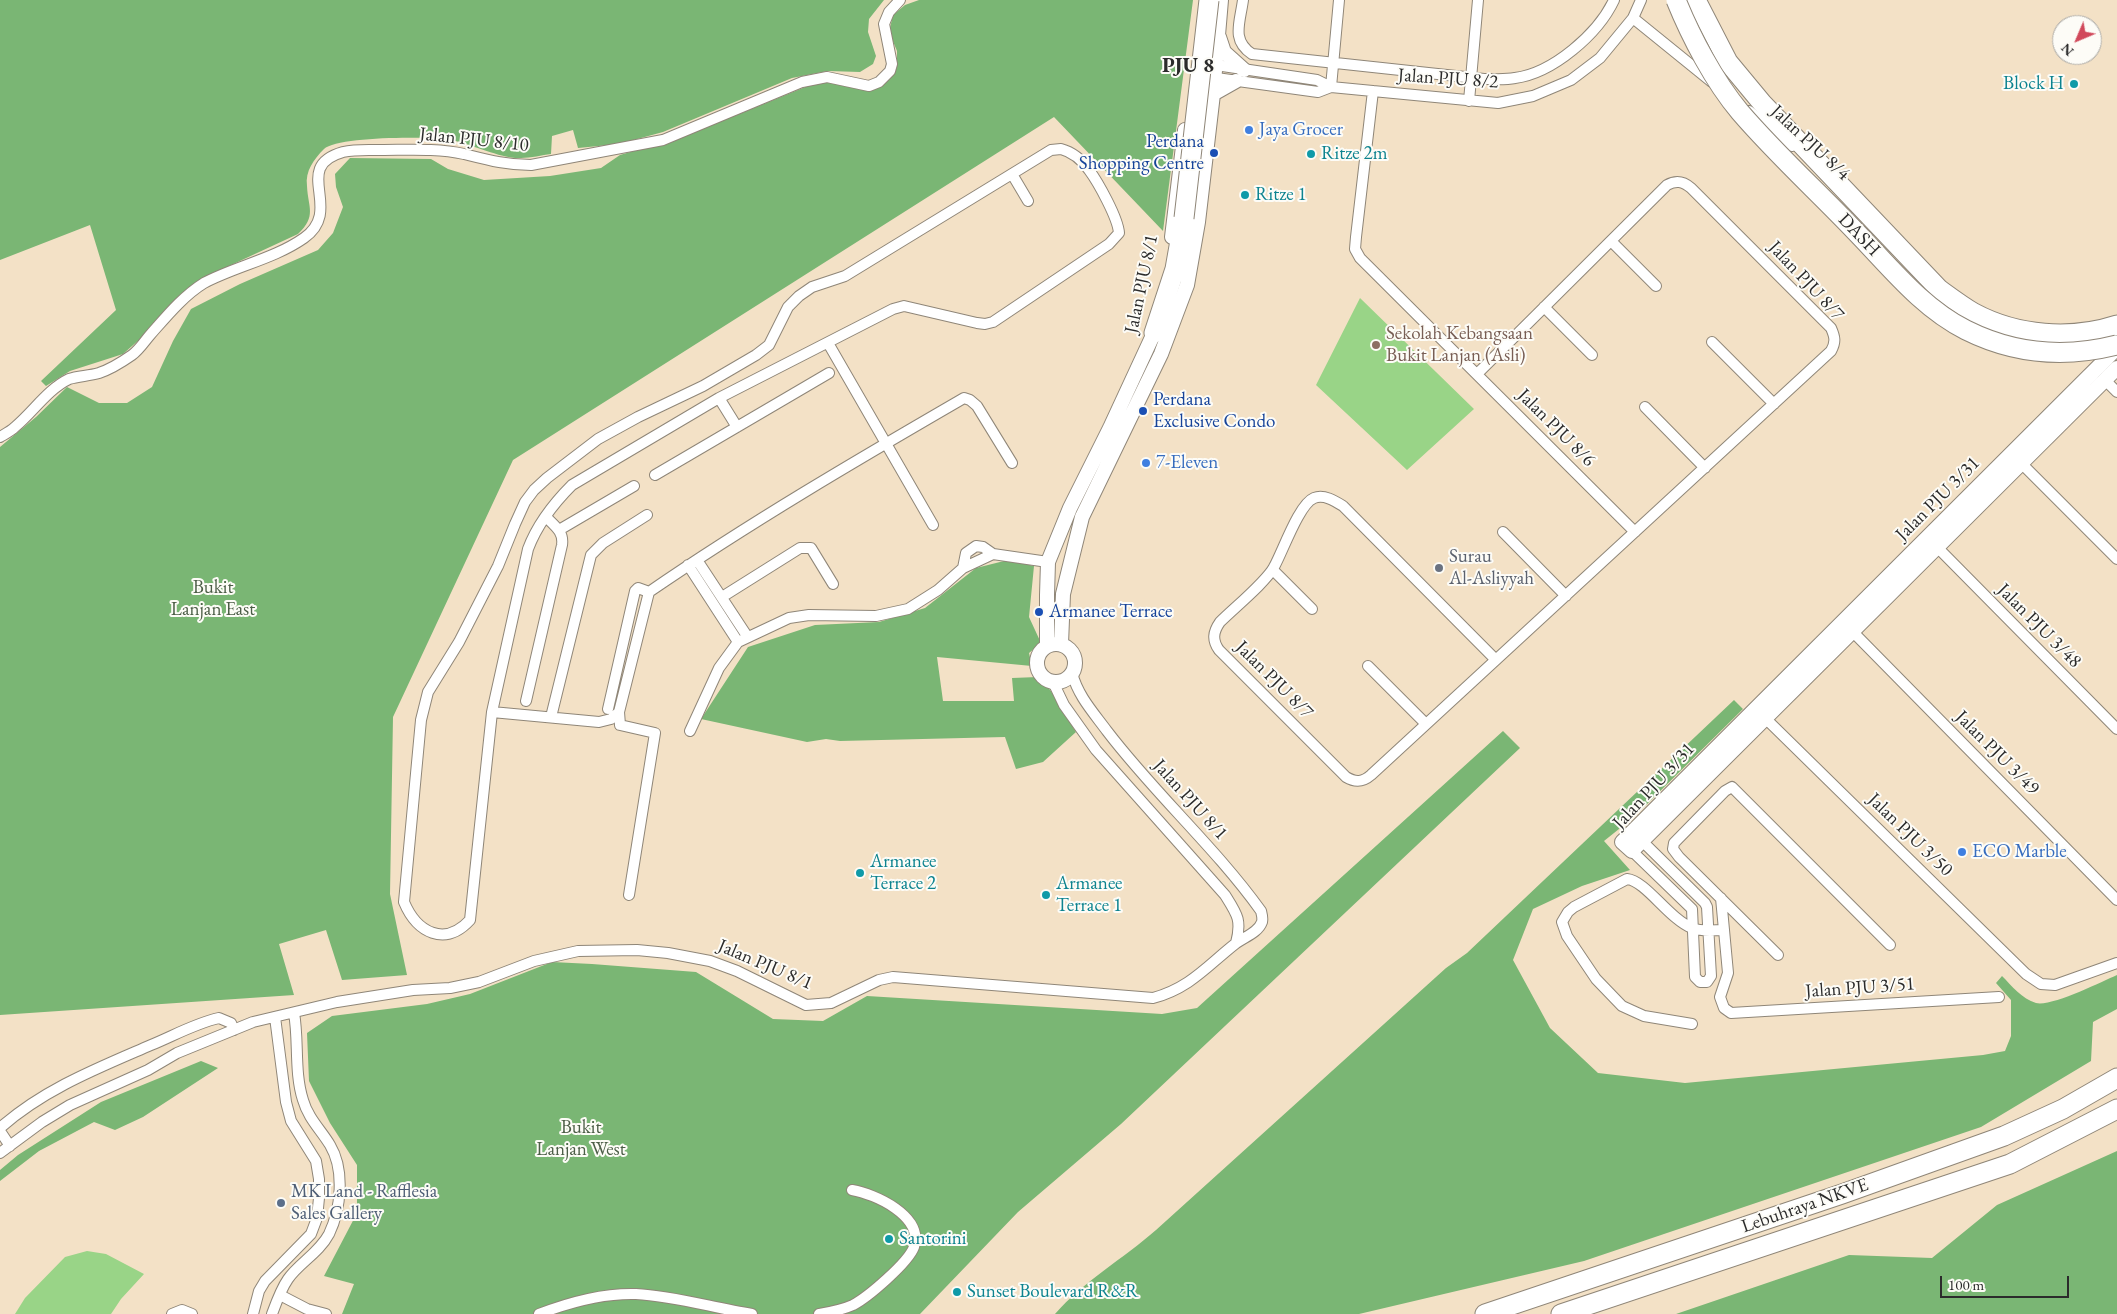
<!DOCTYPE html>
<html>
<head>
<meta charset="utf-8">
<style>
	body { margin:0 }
	#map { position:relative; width:2117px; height:1314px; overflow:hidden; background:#f3e1c6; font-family:"EB Garamond",serif }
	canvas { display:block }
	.north { position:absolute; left:2052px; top:15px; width:50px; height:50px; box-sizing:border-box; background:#fdfcf7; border:1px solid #a9a8a5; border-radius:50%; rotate:225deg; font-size:14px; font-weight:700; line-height:20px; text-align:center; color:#2b2b2b }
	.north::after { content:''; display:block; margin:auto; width:18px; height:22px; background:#d1495b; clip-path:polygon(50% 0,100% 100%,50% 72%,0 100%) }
	.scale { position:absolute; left:1940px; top:1276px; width:129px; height:22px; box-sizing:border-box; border:2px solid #2b2b2b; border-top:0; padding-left:6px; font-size:15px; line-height:18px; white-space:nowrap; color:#2b2b2b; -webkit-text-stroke:4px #fdfcf7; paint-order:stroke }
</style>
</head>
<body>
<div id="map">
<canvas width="2117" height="1314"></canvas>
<div class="north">N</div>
<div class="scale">100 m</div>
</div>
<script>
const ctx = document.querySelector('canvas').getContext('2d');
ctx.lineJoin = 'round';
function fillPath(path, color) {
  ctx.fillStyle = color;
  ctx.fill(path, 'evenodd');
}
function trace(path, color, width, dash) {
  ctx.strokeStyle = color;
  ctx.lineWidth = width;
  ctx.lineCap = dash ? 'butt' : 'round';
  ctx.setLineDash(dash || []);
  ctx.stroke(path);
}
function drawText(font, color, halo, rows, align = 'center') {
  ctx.font = font + ' "EB Garamond",serif';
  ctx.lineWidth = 4;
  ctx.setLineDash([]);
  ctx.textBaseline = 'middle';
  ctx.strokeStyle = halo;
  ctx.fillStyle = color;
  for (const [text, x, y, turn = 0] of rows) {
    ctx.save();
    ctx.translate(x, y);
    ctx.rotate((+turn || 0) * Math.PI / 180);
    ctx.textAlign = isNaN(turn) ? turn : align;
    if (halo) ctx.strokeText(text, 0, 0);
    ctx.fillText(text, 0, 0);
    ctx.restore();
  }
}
const green = new Path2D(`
	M1360,298L1474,409L1407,470L1316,385Z
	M87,1251L106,1254L144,1274L121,1299L111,1314H15L25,1298L65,1257Z`);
const forest = new Path2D(`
	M0,0H884L869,19L868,32L876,56L873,64L860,72L828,71L792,78L663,132L619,144L578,148L573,130L552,136L551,154C542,155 531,158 521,158C501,159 472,144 451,140C432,136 337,136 324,149C314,159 305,171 307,186C308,208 317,216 298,234L201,279L175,301L140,339L123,354L70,371L46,386L41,381L116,310L90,225L0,260Z
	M919,0H1193L1163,231L1054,117L513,460L393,717L390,894L407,975L342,980L326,930L279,944L294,995L0,1015V447L36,417L67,387L99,403H127L152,387L173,341L191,309L240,284L318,250L333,233L343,207L336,187L335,174L350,158L431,159L448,169L484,180L550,176L601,168L620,155L685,136L820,81L867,89L886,81L897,68V51L889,32L893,15L905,5Z
	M1008,560L1034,566L1029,617L1041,643L1029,653L1032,666L937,657L943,701H1014L1012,678L1038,677C1053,689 1065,714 1076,732L1043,762L1016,769L1005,737L840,741L826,739L807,742L701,719L748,647L815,625L879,622L925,608L976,568Z
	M1734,700L1743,709L1634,817L1604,841L1630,870L1582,886L1533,909L1513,960L1550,1028L1598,1073L1685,1083L1983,1055L2005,1051L2011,1036V1000L1996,983L2002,976C2012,986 2022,999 2036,1003C2051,1007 2101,982 2117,975V1009L2093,1022L2091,1061L1981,1127L1584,1261L1359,1314H1055C1084,1281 1123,1259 1156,1230L1446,968L1467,953Z
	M1503,731L1520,748L1121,1124L1018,1212L920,1314H342L354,1284L324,1276L357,1213V1165L330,1123L309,1081L307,1033L332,1016L427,1004L470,994L552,962L592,964L696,972L773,1019L823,1021L867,996L1162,1014L1197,1008Z
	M201,1061L218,1068L143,1117L115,1130L94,1122L39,1151L0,1181V1170L18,1155L101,1102Z
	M2117,1151V1314H1676L1849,1255L1932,1258L1997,1205Z`);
const street = new Path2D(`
	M1243,0C1240,23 1231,40 1252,54L1484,79C1494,79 1505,80 1515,78C1553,73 1598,34 1614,0
	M1633,18L1712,82
	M1209,64L1317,80L1331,87L1498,103L1533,96L1571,80L1600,58L1633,18L1641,0
	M1209,77L1318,92L1331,87
	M1331,87L1339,0
	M1373,91L1356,237L1355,249L1360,258L1635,532
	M1469,101L1478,0
	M1749,111L1792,146
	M1061,149C1072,152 1082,160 1089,170C1098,182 1118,218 1119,233L1109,244L993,322L985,324L977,323L904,306L893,309L719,398L572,485C554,503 537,525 528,549L492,712L470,920C445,947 417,933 404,902L421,720L428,692L459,642L498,566L515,524L525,502L534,490L547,478L598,439L638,417L703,386L756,355L769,345L788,307L799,296L812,287L845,276L1051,150Z
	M1012,174L1028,201
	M1611,241L1656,286
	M1544,307L1592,355
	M1712,342L1774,404
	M828,343L933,525
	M1477,374L1667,185C1676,180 1683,181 1691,188L1831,328C1835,337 1836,342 1831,351L1371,775C1363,782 1356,783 1346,777L1219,650C1212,640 1213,632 1220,622C1234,608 1266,582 1274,567C1283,551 1299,504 1314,498C1324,494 1335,501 1343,506L1496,660
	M2105,380L2117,392
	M719,398L737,427
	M1645,407L1705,468
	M0,437C5,434 11,431 15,427C33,412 48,389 69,379C78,376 89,376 99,373C111,369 122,362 132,355C139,350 144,342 150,335C166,317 183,296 204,283C236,266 274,259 304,238C345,209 290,167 343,152C356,149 368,150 381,150C408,150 437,148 464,154C488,160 506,165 531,165L663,140L802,82L827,77L869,86L879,82L890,71L892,64L884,24L889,12L900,0
	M2021,463L2117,559
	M655,475L829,373
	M559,530L634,486
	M1503,532L1566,596
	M1937,547L2117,729
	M697,560L747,636
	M688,565L738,642
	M963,568L966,553L976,546L983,547L993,554L1048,562
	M1273,570L1312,609
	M722,597L800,548H811L833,584
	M1852,631L2117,900
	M1368,666L1426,724
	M1053,682L1064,705L1096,750L1225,895C1237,914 1242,920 1236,943
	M526,701L562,545C564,532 555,526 546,517
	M608,709L635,591L638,588L649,592
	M492,712L599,722L611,719L619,712L649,592C751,522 857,460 964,398L970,400L977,406L1012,463
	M619,712L620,725L655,733L629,895
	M1761,714L2026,974L2041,984L2055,985L2117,963
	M551,717L591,555L603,543L647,515
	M690,731L719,668L738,642L789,618L809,615L876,616L908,609L938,590L963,568L993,554
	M1632,851L1692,909L1695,977L1700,982H1707L1711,976L1707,907L1705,903L1638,837
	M1724,930L1728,973L1720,997L1724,1008L1731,1013L1999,997
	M1778,955L1679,857L1673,849L1674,843L1725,791L1732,787L1890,945
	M1692,1024L1644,1016L1622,1006L1596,979L1567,936L1562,922L1568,912L1574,907L1627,879C1646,881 1668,918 1692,928C1701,932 1714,930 1724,930L1721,898
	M0,1128C44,1089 98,1068 151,1045C173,1036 196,1023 219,1018L231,1023L234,1030
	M0,1131L10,1146
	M0,1153L42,1122L70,1105L148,1070L177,1053L253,1022L337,1002L413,990L450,988L479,982L534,961L578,951L637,950L668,953L710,961L737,971L806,1005L831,1003L879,980L893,977L1153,998C1190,988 1207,966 1235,944C1244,937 1258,933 1262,922C1263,918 1262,915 1261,911C1215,847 1155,794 1107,731C1093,712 1078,696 1072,673
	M280,1295L307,1309L326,1314
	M172,1314L182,1310L192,1314
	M253,1314L259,1291L265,1281L311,1234L317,1218L319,1198V1179L316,1161L291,1121L286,1102L275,1017
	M272,1314C276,1303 281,1289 288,1279C299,1263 319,1253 329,1234C341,1209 345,1170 330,1145C321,1130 308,1118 303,1100C294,1072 299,1041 294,1013
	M539,1314C570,1302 602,1293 636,1294C675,1296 713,1308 752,1314
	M819,1314C830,1312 842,1310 853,1305C868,1297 908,1263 914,1247C924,1216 875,1194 852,1190`);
const secondary = new Path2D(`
	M1219,37L1224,52L1244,70
	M1213,94L1236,81
	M1172,237L1185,130
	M2117,348L1622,842L1632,851L2117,368
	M1061,644L1063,594L1082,517L1161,354L1187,285L1198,222L1213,94L1221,0
	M1037 663a19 19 0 1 1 38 0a19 19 0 1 1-38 0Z
	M1047,645V595L1048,562L1070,508L1110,428L1154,333L1155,325`);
const highway = new Path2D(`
	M1696,0L1728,62L1762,103L1939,289C1950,297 1962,306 1974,313C2017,336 2071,340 2117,325
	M1154,333L1175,269L1184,218
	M1485,1314L1842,1194L2004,1136L2063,1109L2117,1078
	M1561,1314L2010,1164L2117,1109`);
const highwayBridge = new Path2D(`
	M1676,0C1691,37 1714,81 1740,112C1776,154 1818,192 1856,232C1890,267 1922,308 1966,330C2014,354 2066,358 2117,345
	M1184,218L1209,0`);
const markers = [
	[2074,84,5,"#0f9aa8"],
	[1249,130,5,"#3f7fe0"],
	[1214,153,5,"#1a4fb4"],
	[1311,154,5,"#0f9aa8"],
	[1245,195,5,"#0f9aa8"],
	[1376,345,5,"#8d6e63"],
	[1143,411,5,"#1a4fb4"],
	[1146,463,5,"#3f7fe0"],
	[1439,568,5,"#6b7280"],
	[1039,612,5,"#1a4fb4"],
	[1962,852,5,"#3f7fe0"],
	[860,873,5,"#0f9aa8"],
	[1046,895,5,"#0f9aa8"],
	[281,1203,5,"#5c6f8a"],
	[889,1239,5,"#0f9aa8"],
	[957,1292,5,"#0f9aa8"]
];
const streetNames = [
	["Jalan PJU 8/2",1448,79,4],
	["Jalan PJU 8/10",474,140,6],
	["Jalan PJU 8/4",1810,143,43],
	["DASH",1859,235,46],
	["Jalan PJU 8/7",1806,281,47],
	["Jalan PJU 8/1",1142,284,-78],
	["Jalan PJU 8/6",1556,428,45],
	["Jalan PJU 3/31",1938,499,-45],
	["Jalan PJU 3/48",2039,626,45],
	["Jalan PJU 8/7",1274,680,45],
	["Jalan PJU 3/49",1997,753,45],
	["Jalan PJU 3/31",1654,786,-47],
	["Jalan PJU 8/1",1190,800,48],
	["Jalan PJU 3/50",1910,835,44],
	["Jalan PJU 8/1",765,965,23],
	["Jalan PJU 3/51",1860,988,-4],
	["Lebuhraya NKVE",1805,1206,-19]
];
const cultureNames = [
	["Block H",2064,84,"right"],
	["Ritze 2m",1321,154],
	["Ritze 1",1255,195],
	["Armanee",870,862],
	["Terrace 2",870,884],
	["Armanee",1056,884],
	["Terrace 1",1056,906],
	["Santorini",899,1239],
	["Sunset Boulevard R&R",967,1292]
];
const shopNames = [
	["Jaya Grocer",1259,130],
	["7-Eleven",1156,463],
	["ECO Marble",1972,852]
];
const transitNames = [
	["Perdana",1204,142,"right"],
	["Shopping Centre",1204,164,"right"],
	["Perdana",1153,400],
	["Exclusive Condo",1153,422],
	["Armanee Terrace",1049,612]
];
const educationNames = [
	["Sekolah Kebangsaan",1386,334],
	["Bukit Lanjan (Asli)",1386,356]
];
const worshipNames = [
	["Surau",1449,557],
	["Al-Asliyyah",1449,579]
];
const parkNames = [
	["Bukit",213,588],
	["Lanjan East",213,610],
	["Bukit",581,1128],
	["Lanjan West",581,1150]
];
const serviceNames = [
	["MK Land - Rafflesia",291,1192],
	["Sales Gallery",291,1214]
];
const quarterNames = [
	["PJU 8",1188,66]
];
fillPath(green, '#99d487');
fillPath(forest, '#7ab674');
trace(street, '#8f8678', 12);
trace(secondary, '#8f8678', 16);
trace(highway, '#8f8678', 21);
trace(street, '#fff', 10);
trace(secondary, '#fff', 14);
trace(highway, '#fff', 19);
trace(highwayBridge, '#8f8678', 21, []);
trace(highwayBridge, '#fff', 19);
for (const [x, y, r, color] of markers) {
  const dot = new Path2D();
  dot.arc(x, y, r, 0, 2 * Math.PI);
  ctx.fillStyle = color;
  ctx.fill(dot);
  trace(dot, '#fdfcf7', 2);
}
drawText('19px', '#2b2b2b', '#fdfcf7', streetNames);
drawText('19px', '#0d838f', '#fdfcf7', cultureNames, 'left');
drawText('19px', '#366cbe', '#fdfcf7', shopNames, 'left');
drawText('19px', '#164399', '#fdfcf7', transitNames, 'left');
drawText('19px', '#785e54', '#fdfcf7', educationNames, 'left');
drawText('19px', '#5b616d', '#fdfcf7', worshipNames, 'left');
drawText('19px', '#4c5e47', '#fdfcf7', parkNames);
drawText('19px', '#4e5e75', '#fdfcf7', serviceNames, 'left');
drawText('bold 21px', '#2b2b2b', '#fdfcf7', quarterNames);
</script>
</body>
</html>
